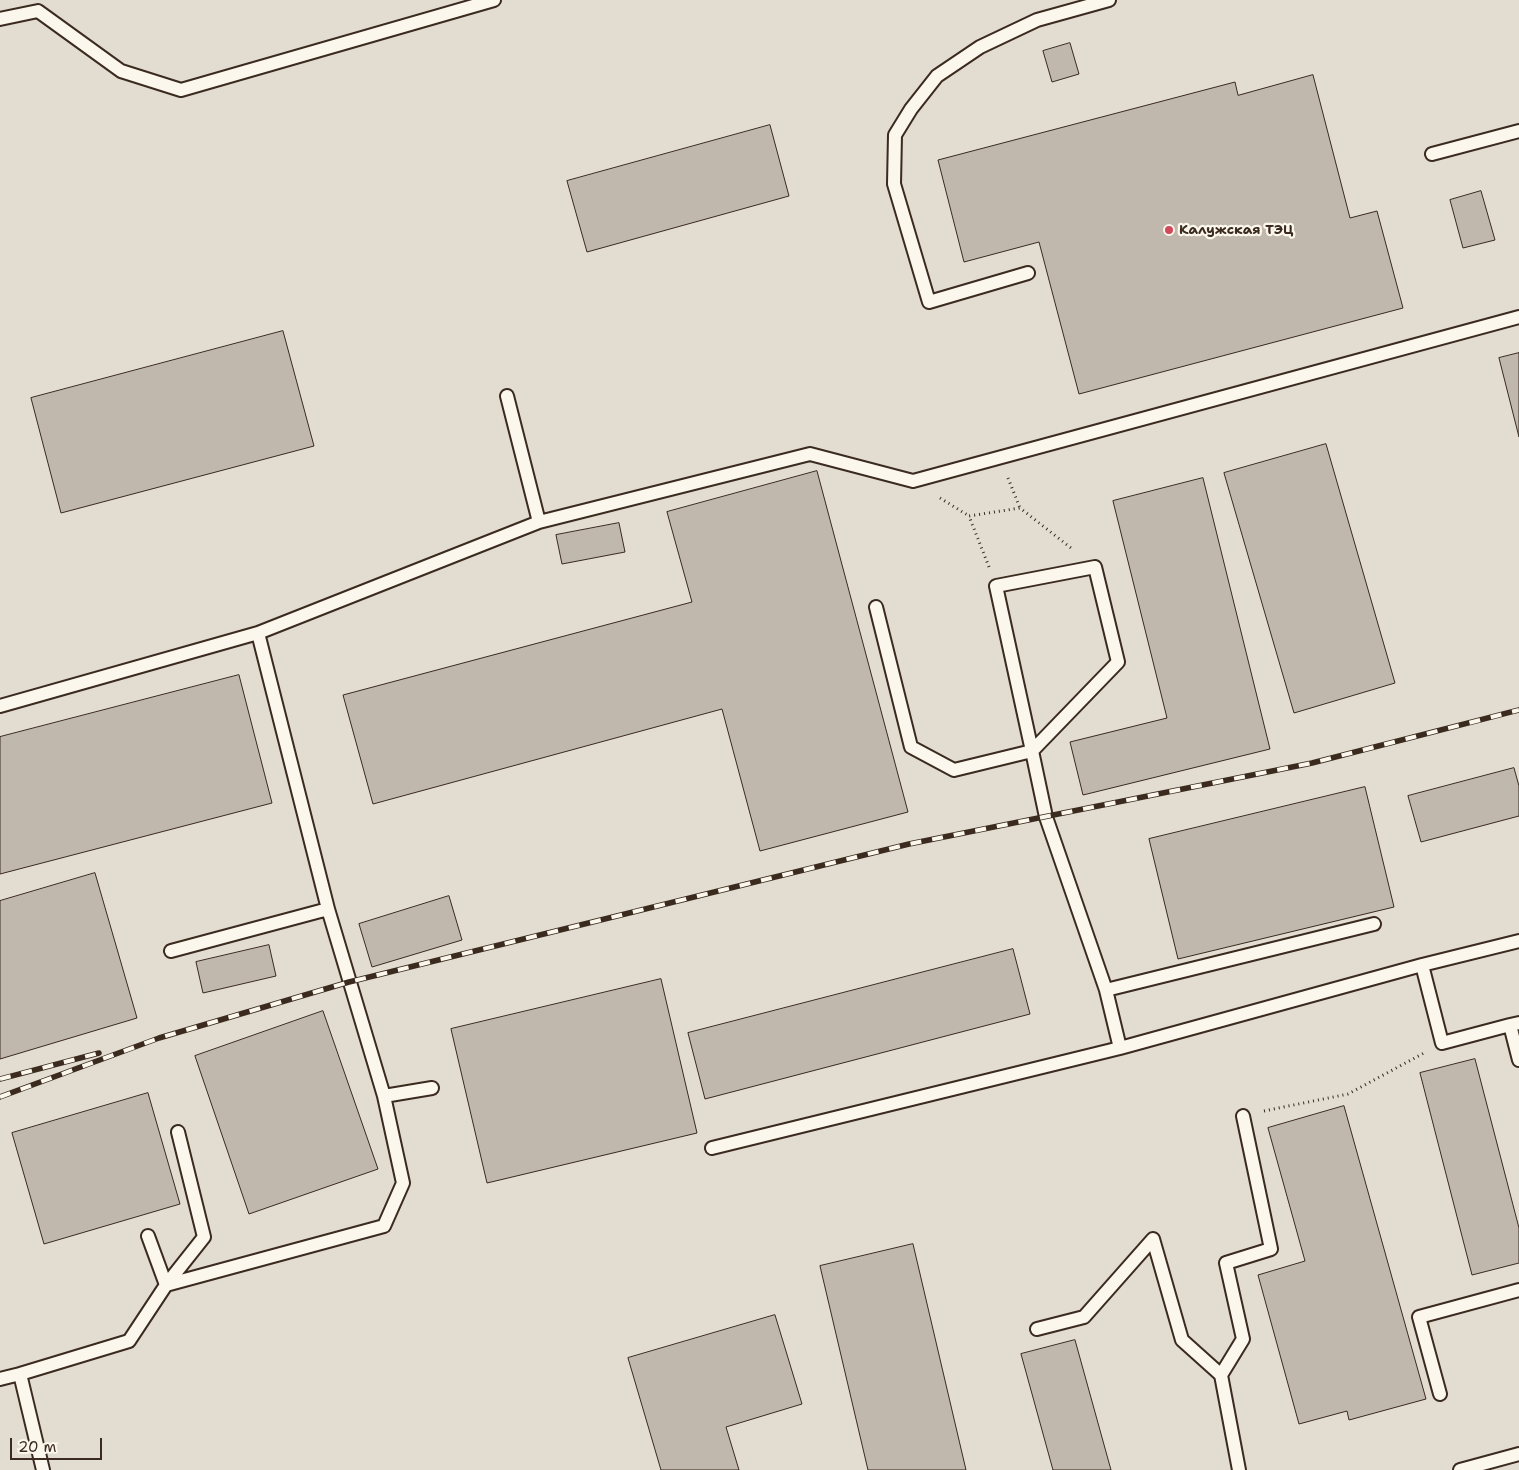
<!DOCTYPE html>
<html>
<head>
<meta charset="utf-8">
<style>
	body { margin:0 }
	#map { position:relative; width:1519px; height:1470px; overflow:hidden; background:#f0ebe0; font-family:"Shantell Sans",sans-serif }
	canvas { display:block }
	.scale { position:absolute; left:10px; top:1438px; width:92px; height:22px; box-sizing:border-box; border:2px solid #3b2a1e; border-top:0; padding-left:6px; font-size:15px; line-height:18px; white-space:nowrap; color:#3b2a1e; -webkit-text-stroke:4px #fbf7ec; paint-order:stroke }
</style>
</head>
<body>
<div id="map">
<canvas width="1519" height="1470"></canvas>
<div class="scale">20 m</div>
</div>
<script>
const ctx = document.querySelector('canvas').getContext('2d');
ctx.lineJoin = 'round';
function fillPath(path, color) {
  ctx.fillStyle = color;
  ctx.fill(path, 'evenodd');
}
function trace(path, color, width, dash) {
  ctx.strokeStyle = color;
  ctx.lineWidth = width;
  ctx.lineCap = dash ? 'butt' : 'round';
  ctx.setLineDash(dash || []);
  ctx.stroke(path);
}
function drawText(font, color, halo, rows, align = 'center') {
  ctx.font = font + ' "Shantell Sans",sans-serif';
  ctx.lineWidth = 4.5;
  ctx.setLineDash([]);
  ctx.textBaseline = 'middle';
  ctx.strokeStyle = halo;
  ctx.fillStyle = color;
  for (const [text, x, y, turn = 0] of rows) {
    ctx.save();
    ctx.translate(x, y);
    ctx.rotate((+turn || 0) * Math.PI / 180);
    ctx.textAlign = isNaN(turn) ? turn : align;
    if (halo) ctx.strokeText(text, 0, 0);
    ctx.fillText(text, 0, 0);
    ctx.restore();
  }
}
const built = new Path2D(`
	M0,0H1519V1470H0Z`);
const building = new Path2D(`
	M1070,43L1079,74L1052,82L1043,51Z
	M1313,75L1350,218L1377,211L1403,308L1079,394L1039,242L964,262L938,160L1235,82L1238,95Z
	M770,125L789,196L587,252L567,181Z
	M1481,191L1495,240L1463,248L1450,200Z
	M283,331L314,446L61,513L31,398Z
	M1519,353V437L1499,358Z
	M1326,444L1395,683L1294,713L1224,473Z
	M817,471L908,812L760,851L722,709L373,804L343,695L692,602L667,512Z
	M1203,478L1270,749L1083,795L1070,742L1167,718L1113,501Z
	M619,523L625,552L562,564L556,535Z
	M239,675L272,803L0,874V737Z
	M1514,768L1519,786V816L1421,842L1408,796Z
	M1365,787L1394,907L1178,959L1149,839Z
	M95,873L137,1018L0,1059V901Z
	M449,896L462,940L372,967L359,924Z
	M269,945L276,976L203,993L196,962Z
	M1013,949L1030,1014L705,1099L688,1033Z
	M661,979L697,1133L487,1183L451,1029Z
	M323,1011L378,1169L249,1214L195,1056Z
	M1475,1059L1519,1228V1263L1472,1275L1420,1073Z
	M148,1093L180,1204L44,1244L12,1133Z
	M1344,1106L1426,1399L1349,1420L1347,1411L1299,1424L1258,1275L1305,1261L1268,1128Z
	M913,1244L966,1470H868L820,1266Z
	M775,1315L802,1404L726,1427L739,1470H661L628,1358Z
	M1075,1340L1111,1470H1053L1021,1354Z`);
const path = new Path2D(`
	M1008,478L1020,508
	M940,498L969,516
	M989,567L969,516L1020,508L1071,548
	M1264,1111L1348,1094L1424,1053`);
const lane = new Path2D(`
	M0,19L38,11L121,71L181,90L494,0
	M1432,154L1519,131
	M1028,273L929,302L894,184L895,135L911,109L937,76L980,47L1037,20L1109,0
	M539,522L810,454L913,481L1519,317
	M1095,567L1118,662L1032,751L996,586Z
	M876,607L911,747L954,770L1032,751L1046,817L1106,990
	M258,633L539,522L507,396
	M0,706L258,633L328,909
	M171,951L328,909L384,1096
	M1422,965L1519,941
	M1519,1023L1510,1025L1519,1060
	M1120,1048L1106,990L1374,924
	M178,1132L204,1237L166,1285L384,1226L403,1183L384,1096L432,1088
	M712,1148L1120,1048L1422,965L1442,1043L1510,1025
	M1037,1329L1084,1317L1153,1239L1182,1340L1221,1375
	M20,1374L129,1341L166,1285L148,1236
	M0,1379L20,1374L43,1470
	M1440,1394L1419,1317L1519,1290
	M1239,1470L1221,1375L1243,1339L1226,1263L1271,1249L1243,1116
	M1460,1470L1519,1454`);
const rail = new Path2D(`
	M0,1079L99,1053
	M0,1097L159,1038L349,982L909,844L1312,763L1519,710`);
const markers = [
	[1169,230,5,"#d1495b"]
];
const poiNames = [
	["Калужская ТЭЦ",1179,230]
];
fillPath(built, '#e2dcd1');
fillPath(building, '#c0b8ad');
trace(building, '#3b2a1e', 1);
trace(lane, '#3b2a1e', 16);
trace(path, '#3b2a1e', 3, [1, 4]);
trace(lane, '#fbf7ec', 12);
trace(rail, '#3b2a1e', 5.5);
trace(rail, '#fbf7ec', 4, [11]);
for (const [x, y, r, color] of markers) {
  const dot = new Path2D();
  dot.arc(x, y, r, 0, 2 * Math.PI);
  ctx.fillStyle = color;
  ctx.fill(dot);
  trace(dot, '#fbf7ec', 2);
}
drawText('bold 14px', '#3b2a1e', '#fbf7ec', poiNames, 'left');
</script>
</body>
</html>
